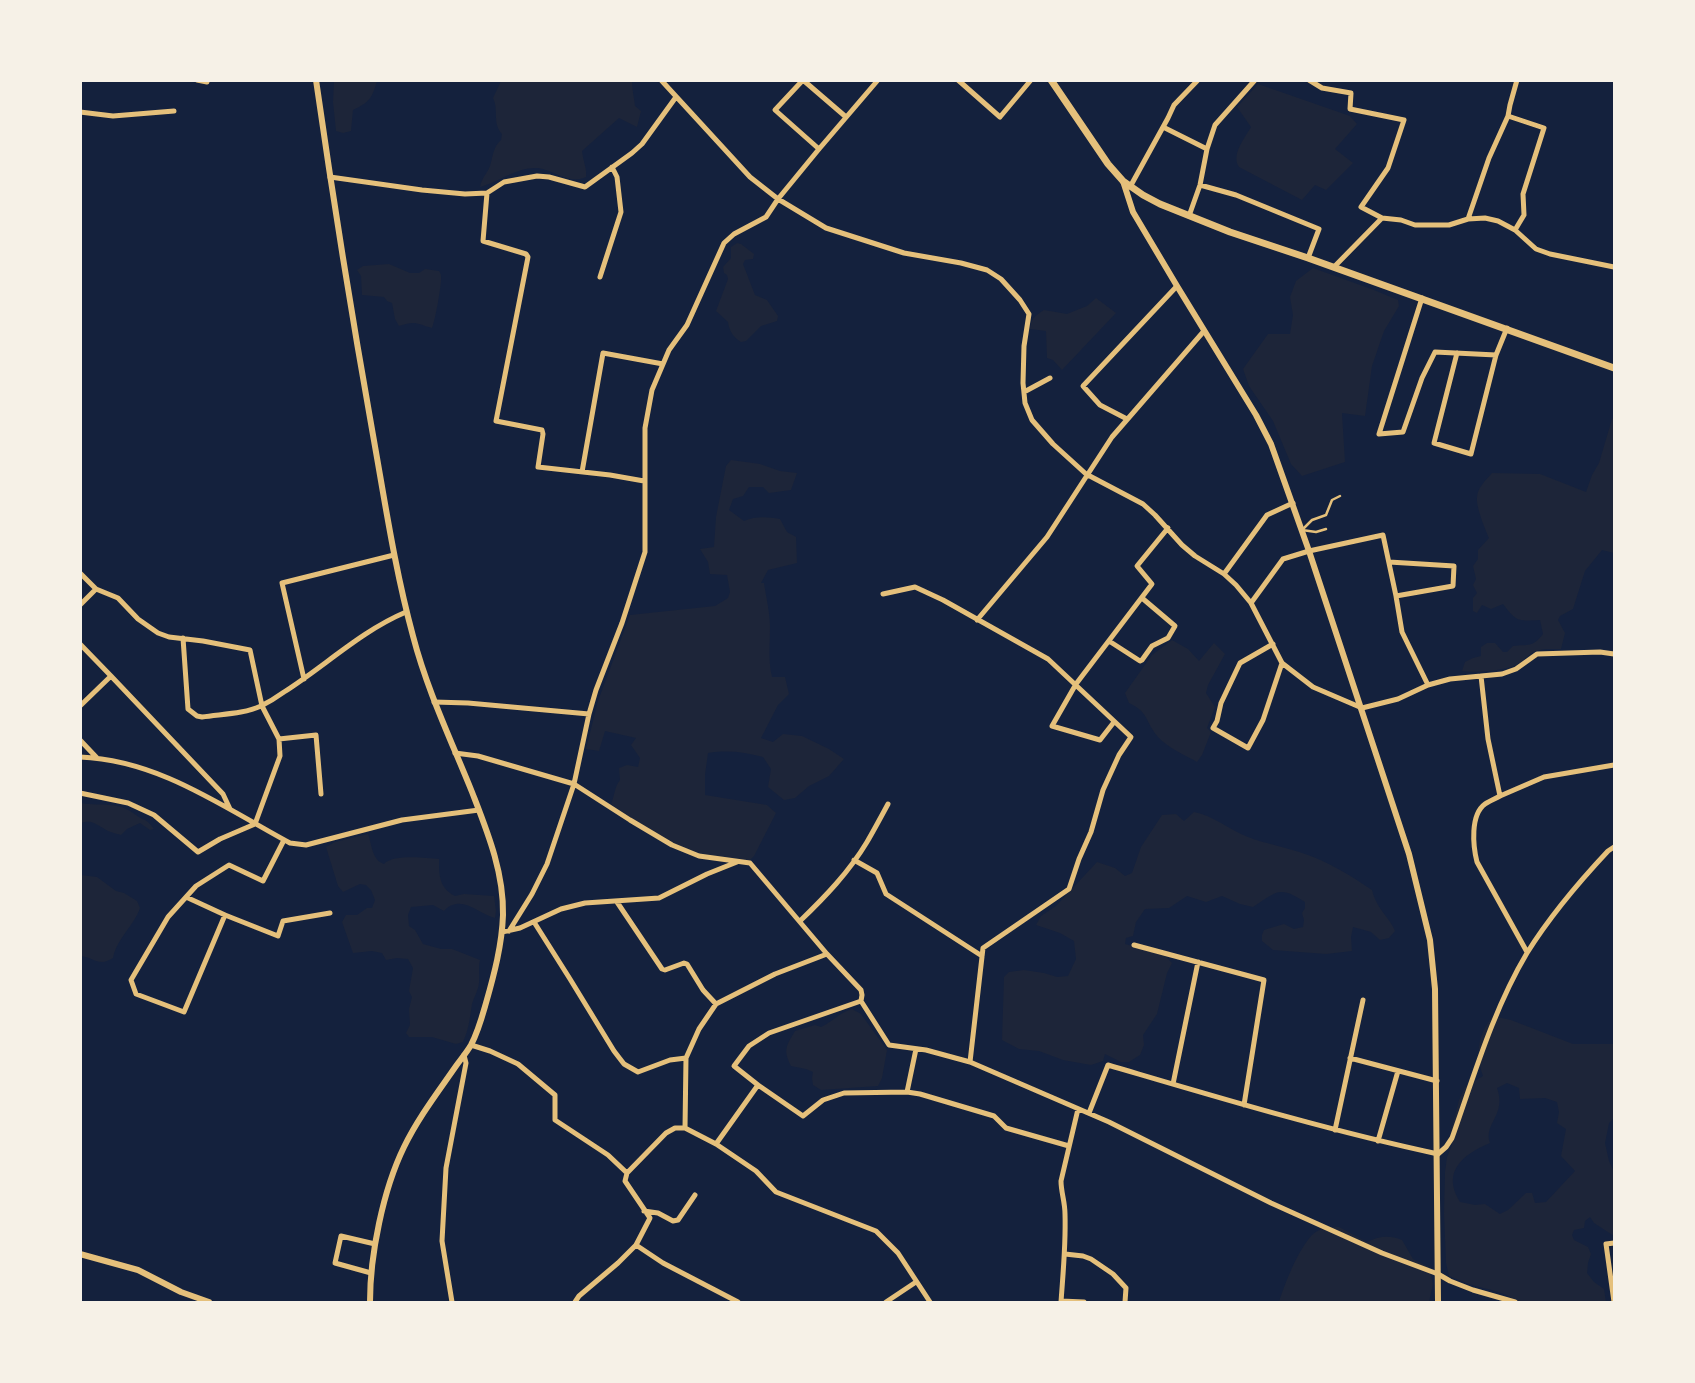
<!DOCTYPE html>
<html>
<head>
<meta charset="utf-8">
<style>
	body { margin:0 }
	#map { position:relative; width:1695px; height:1383px; overflow:hidden; background:#14213d; font-family:Cabin,sans-serif }
	canvas { display:block }
	.frame { position:absolute; inset:0; border:82px solid #f6f1e7; pointer-events:none }
</style>
</head>
<body>
<div id="map">
<canvas width="1695" height="1383"></canvas>
<div class="frame"></div>
</div>
<script>
const ctx = document.querySelector('canvas').getContext('2d');
ctx.lineJoin = 'round';
function fillPath(path, color) {
  ctx.fillStyle = color;
  ctx.fill(path, 'evenodd');
}
function trace(path, color, width, dash) {
  ctx.strokeStyle = color;
  ctx.lineWidth = width;
  ctx.lineCap = dash ? 'butt' : 'round';
  ctx.setLineDash(dash || []);
  ctx.stroke(path);
}
const green = new Path2D(`
	M334,81H377C372,98 370,102 353,110L351,131L343,133L336,131L333,102Z
	M501,81H632C632,89 634,97 635,106L641,111L637,127L619,118L582,151C583,161 587,168 586,177C569,185 554,170 538,168C516,167 499,182 480,187C482,177 487,174 490,166C493,156 493,147 501,140L502,134C492,123 499,110 493,98Z
	M1258,84L1350,116L1357,124L1335,149L1353,163L1326,190L1315,185L1302,200L1239,167C1231,155 1244,139 1251,127L1237,107Z
	M737,243L741,244L754,254L753,259L745,260L743,264L755,295L767,300L778,316L777,321L761,326L746,341L741,342C734,338 729,331 728,322L716,311L728,279L727,275L724,273L723,267L731,258V247Z
	M389,264L410,273H419L425,269L439,271C440,273 441,274 441,276C442,283 435,322 432,328C417,324 416,320 399,326L395,319L392,303L387,301L384,297L362,295L361,276L357,270L363,266Z
	M1313,268L1374,290L1398,300L1399,306L1384,331L1372,366L1365,416L1342,413L1345,462L1302,476L1291,464L1273,421L1249,386L1243,369L1268,334H1290L1293,315L1290,297L1296,281Z
	M1096,298L1116,313L1062,370L1053,360L1047,358L1046,331L1030,329C1031,318 1035,316 1044,310L1067,314L1087,306Z
	M1614,418V553L1602,550L1585,571L1573,609L1560,616L1558,620L1565,633L1561,649C1553,649 1541,648 1534,652C1527,655 1523,662 1516,665C1504,671 1475,673 1462,671L1465,662L1473,658L1481,656V647L1487,643H1495L1503,652H1507L1513,646C1529,644 1532,648 1543,634L1540,620C1517,621 1517,622 1503,604L1491,609L1482,605L1477,613L1473,611V598L1477,593L1473,585L1476,579L1473,566L1478,559V550L1489,538C1485,529 1476,507 1477,498C1477,488 1486,480 1492,473L1540,474L1586,492L1592,475L1599,463L1612,419Z
	M731,460L760,464L780,471L797,473L791,490L769,493L763,487H749L743,496L733,499L729,510L744,521C756,516 767,517 780,519L787,532L796,537L797,563L768,570L761,583H764C766,597 770,612 770,627C770,644 768,661 772,677H785L789,694L778,705L761,738L773,742L783,734L802,736L829,749L844,759L829,776L809,786L795,798L784,800L768,787L771,769L763,757C744,752 728,750 708,753L705,775V795L767,805L776,813L754,856L748,862L699,853L658,837L611,804C615,795 614,788 620,780L619,768L627,765L638,767L640,758L631,745L636,738L605,731L599,751L586,749L598,701L630,615L715,606L728,598L730,592L727,575L710,574L708,562L700,549L714,547L716,517L726,466Z
	M1172,640L1188,649L1199,661L1214,643L1225,654L1208,685L1206,693L1215,707L1207,728L1211,732L1202,755L1197,762C1185,755 1168,748 1158,737C1145,722 1149,712 1129,703L1125,693L1152,655Z
	M81,803C104,807 116,800 136,815C146,822 146,818 154,829L150,830L140,823L127,829L121,835C115,833 108,832 103,828C94,823 91,820 81,823Z
	M1194,812C1213,815 1229,830 1248,837C1266,844 1286,847 1305,854C1329,862 1351,876 1372,890C1373,894 1374,897 1376,901C1381,912 1390,919 1395,931L1389,938L1380,940L1371,932L1353,927L1351,937L1352,951L1326,954L1273,950L1262,941V935L1264,930L1284,924L1294,929L1303,927L1304,920L1302,913L1305,908V902C1278,885 1277,892 1253,907L1240,904L1222,896L1206,902L1187,896L1169,908L1145,909L1136,922L1133,936L1126,938L1125,944L1164,955L1172,963L1167,973L1157,1014L1143,1035L1144,1045L1140,1055L1129,1062H1121L1105,1054L1103,1061L1091,1065L1063,1060L1039,1051L1019,1049L1002,1040L1004,977L1009,972L1024,970L1044,973L1057,977L1068,976L1076,959L1074,941L1060,933L1036,925L1041,916L1056,906L1097,862L1115,868L1125,876L1132,873L1141,847L1162,815L1176,814L1184,821Z
	M368,834C372,845 372,860 384,864C393,854 426,858 439,859C439,875 439,888 455,896L464,894L494,896L496,911L495,918C478,914 461,893 444,911L433,905L411,907L408,915L409,926L415,930L423,944L441,949H452L480,960C478,968 480,975 479,983C478,991 474,997 472,1004C470,1017 469,1029 463,1042L456,1044L432,1037H409L406,1033L410,1025L409,1009L412,997L409,991L413,968L408,959L397,958L386,960L382,953L372,951L353,953L342,922L346,915H357L367,908H372L375,900L371,890L366,885L360,884L343,892L338,886L326,847L335,842Z
	M81,875L97,877L116,891L124,893L137,901L140,908C134,926 117,938 113,958C99,967 95,958 81,956Z
	M852,1009L861,1014L887,1050L882,1078L878,1086L821,1090L813,1085L812,1078L813,1072L806,1069L791,1066C783,1050 786,1046 795,1031L815,1025L821,1027C834,1021 837,1014 852,1009Z
	M1493,1016L1511,1020L1573,1044H1614V1118L1609,1123L1605,1143L1609,1161L1614,1172V1236L1594,1223L1590,1217L1585,1221L1584,1228L1574,1230L1572,1235L1574,1240L1588,1247L1591,1254L1588,1263L1587,1273L1594,1282L1604,1289L1606,1302H1516C1504,1290 1482,1289 1466,1283C1460,1281 1455,1278 1449,1276L1446,1263L1444,1213L1445,1172L1447,1157L1452,1145L1451,1131L1459,1100L1465,1087L1483,1076C1475,1052 1478,1035 1493,1016ZM1507,1083L1519,1088L1520,1099L1545,1098L1557,1102L1559,1112L1557,1123L1566,1129L1561,1156L1575,1171L1546,1202L1535,1203L1532,1193H1526L1508,1210L1500,1214L1485,1204L1475,1205L1460,1202C1441,1172 1463,1154 1490,1143C1483,1124 1507,1115 1497,1088Z
	M1339,1227L1367,1242C1380,1236 1389,1235 1402,1240L1413,1259L1429,1267L1433,1284L1429,1302H1279C1285,1283 1298,1250 1312,1235C1319,1228 1329,1227 1339,1227Z`);
const service = new Path2D(`
	M1302,530L1312,520L1326,515L1332,500L1340,496
	M1302,530L1316,532L1326,529`);
const minor = new Path2D(`
	M197,80L207,82
	M661,80L750,177L778,199L826,228L904,253L961,263L987,270L1001,279L1020,300L1029,314L1024,346L1023,383L1025,403L1032,420L1053,444L1086,474L1143,504L1155,515L1182,545L1195,556L1224,574L1236,585L1251,603L1282,663L1313,687L1362,708L1398,699L1428,685L1450,679L1502,674L1516,669L1537,654L1600,652L1614,654
	M803,80L775,110L819,149
	M803,80L846,117
	M958,80L1000,117L1031,80
	M1309,80L1322,88L1351,93L1350,109L1404,120L1388,168L1361,207L1382,218L1401,220L1415,225H1449L1468,219L1485,218L1498,221L1515,230L1536,249L1550,254L1614,267
	M80,112L113,116L174,111
	M1508,116L1544,128L1523,194L1524,215L1515,230
	M1163,127L1207,149L1200,185L1189,216
	M1207,149L1215,125L1255,80
	M330,177L422,190L465,194L487,193L504,182L537,176L549,177L585,187L632,153L642,144L676,97
	M1200,185L1236,195L1319,229L1308,258
	M1130,187L1168,118L1174,105L1198,80
	M487,193L483,241L526,254L528,257L496,421L542,430L543,434L538,467L610,475L644,481
	M1468,219L1489,158L1508,116L1510,105L1517,80
	M1334,267L1382,218
	M600,277L621,212L617,177L612,167
	M1422,298L1379,434L1403,432L1422,378L1435,352L1496,355L1507,328
	M1457,353L1434,443L1471,454L1496,355
	M1024,392L1050,378
	M1127,419L1100,405L1083,386L1177,286
	M582,472L603,353L663,364
	M1389,562L1454,566L1453,586L1396,596
	M80,573L96,589L118,598L138,619L158,633L169,637L203,641L250,650L262,706L279,739L280,756L255,824L220,839L198,852L154,815L128,803L80,793
	M1224,574L1267,515L1293,503
	M883,594L915,587L943,600L1048,659L1131,737L1119,755L1103,790L1091,832L1079,859L1069,889L983,948L970,1062
	M1251,603L1283,559L1309,551L1383,535L1396,596L1402,632L1428,685
	M80,605L96,589
	M977,620L1047,537L1112,437L1204,331
	M183,638L188,709L197,716L202,717C221,714 244,714 261,706C269,702 277,697 284,692C325,666 361,631 406,612
	M1109,641L1140,661L1142,660L1152,646L1168,638L1175,626L1142,598
	M80,644L111,676L80,706
	M1273,644L1240,663L1221,703L1217,721L1213,728L1248,748L1263,720L1282,663
	M111,676L223,794L230,809
	M1481,676L1488,739L1500,796L1544,777L1614,765
	M304,679L282,583L394,555
	M434,702L468,703L589,714
	M1114,722L1100,740L1052,726L1076,684L1152,584L1137,566L1168,528
	M279,739L316,735L321,794
	M80,740L97,758
	M455,753L478,756L574,784L630,820L672,845L699,856L750,863L827,954L861,990L862,995L861,1001L889,1045L926,1050L970,1062L1109,1122L1271,1203L1382,1253L1438,1274L1450,1281L1473,1290L1515,1302
	M80,757C159,760 223,807 290,843L306,845L402,820L479,810
	M1500,796C1495,799 1489,801 1485,804C1470,815 1473,846 1477,862L1527,952
	M284,840L263,881L229,865L196,886L168,917L131,980L136,994L184,1012L225,915L278,936L283,921L330,913
	M854,860L877,873L886,894L982,956
	M186,897L225,915
	M617,902L662,969L665,970L684,963L687,964L703,990L716,1004L699,1029L686,1058L685,1128
	M800,921C825,897 849,872 867,842C874,830 881,817 888,804
	M534,922L570,979L614,1051L624,1064L638,1072L670,1060L686,1058
	M509,931L532,894L547,864L574,784L589,714L596,690L622,623L645,552V428L652,390L669,350L687,325L724,243L734,234L766,217L778,199L819,149L878,80
	M502,932L520,928L561,909L585,903L659,898L707,874L737,862
	M1134,945L1264,980L1244,1105
	M716,1004L775,974L827,954
	M471,1045L490,1051L518,1064L555,1095V1120L608,1155L627,1173
	M1350,1058L1437,1081
	M1173,1084L1198,962
	M758,1085L734,1066L749,1046L769,1033L861,1001
	M907,1092L916,1049
	M1089,1113L1108,1065C1217,1097 1326,1130 1438,1154L1446,1147L1452,1138C1474,1076 1493,1010 1527,953C1550,916 1578,883 1608,851L1614,847
	M1335,1130L1363,1000
	M1378,1141L1398,1071
	M716,1144L758,1085L803,1116L823,1100L844,1093L907,1092L920,1094L994,1116L1006,1128L1069,1146
	M644,1211L658,1213L673,1221L678,1220L695,1195
	M636,1245L663,1263L738,1302
	M1065,1254L1083,1256L1091,1259L1113,1274L1126,1288L1125,1302
	M371,1273L335,1263L341,1236L375,1244
	M1061,1301L1084,1302
	M452,1302L442,1241L446,1168L466,1063L464,1055
	M575,1302L579,1296L618,1263L636,1245L650,1218L625,1181L627,1173L666,1133L675,1128H685L716,1144L756,1171L776,1192L876,1231L898,1253L930,1302
	M886,1302L916,1282
	M1061,1302C1063,1273 1066,1244 1065,1214C1065,1202 1061,1192 1061,1181L1078,1109
	M1614,1302L1606,1244L1614,1243`);
const tertiary = new Path2D(`
	M316,80C333,199 352,317 373,435C385,502 395,570 413,636C427,690 451,740 472,792C487,831 504,872 503,915C502,945 494,975 486,1003C482,1017 478,1032 471,1045C467,1052 461,1059 456,1066C438,1092 418,1118 404,1147C383,1190 370,1255 370,1302
	M1123,181L1133,212L1177,286L1256,415L1271,444L1309,551L1409,854L1430,940L1435,989L1438,1302
	M80,1254L138,1270L181,1292L209,1302`);
const secondary = new Path2D(`
	M1051,80L1108,164L1123,181L1143,195L1160,204L1230,232L1308,258L1614,368`);
fillPath(green, '#1d2539');
trace(service, '#e5c07b', 2.5);
trace(minor, '#e5c07b', 5);
trace(tertiary, '#e5c07b', 6);
trace(secondary, '#e5c07b', 7);
</script>
</body>
</html>
